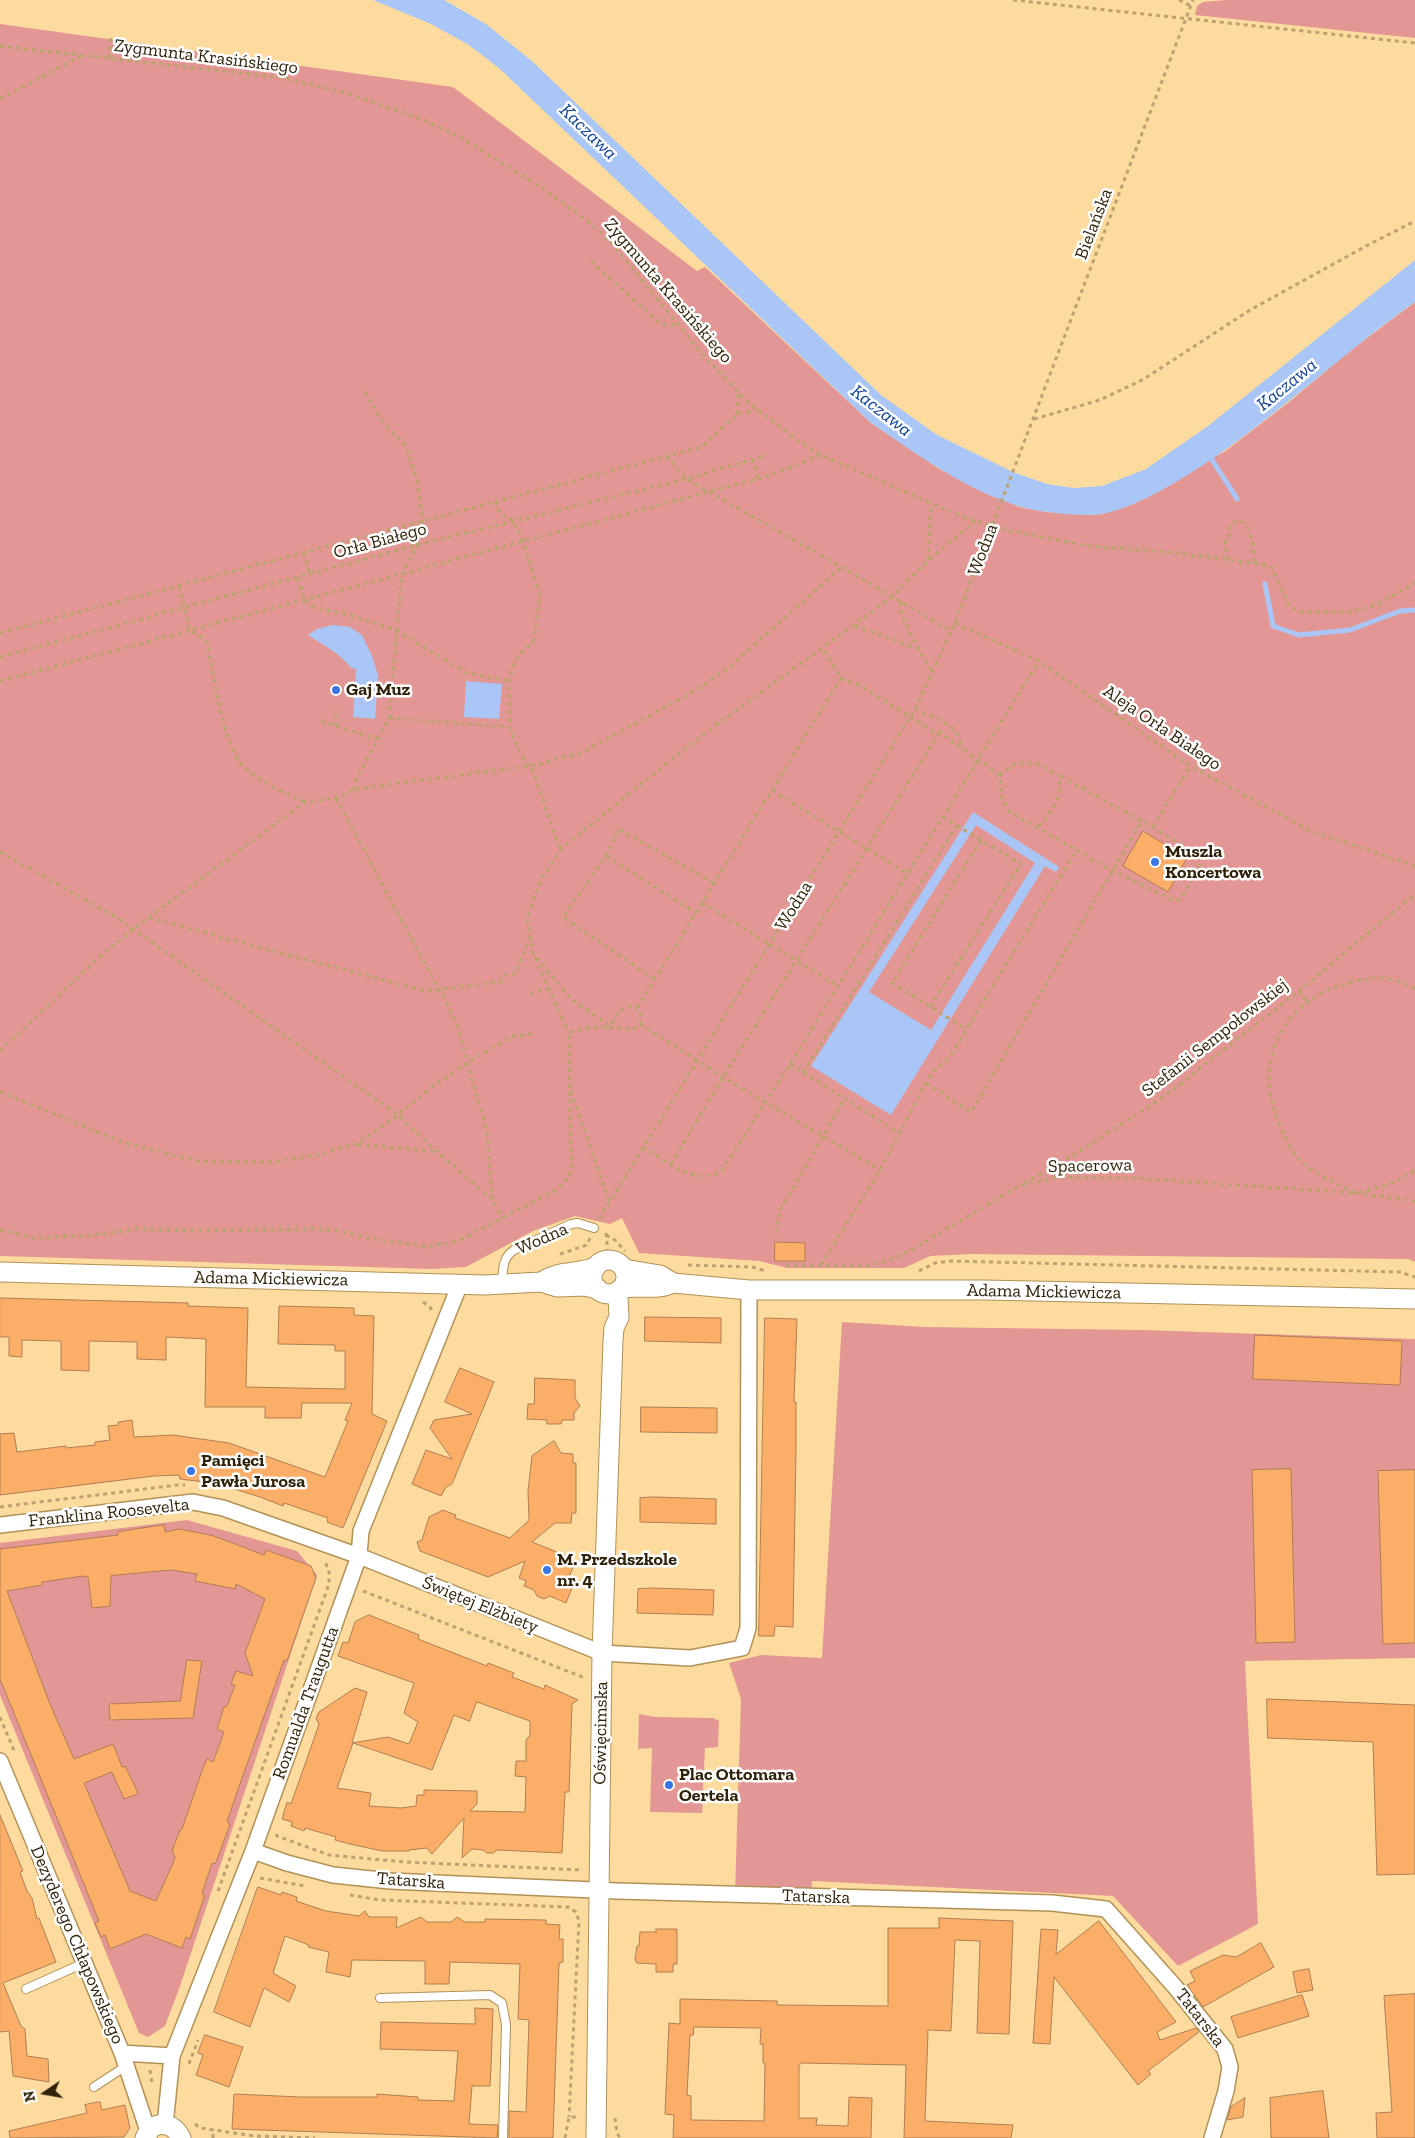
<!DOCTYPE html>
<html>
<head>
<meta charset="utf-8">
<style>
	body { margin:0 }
	#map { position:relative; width:1415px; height:2138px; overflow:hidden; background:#fddb9f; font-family:"Zilla Slab",serif }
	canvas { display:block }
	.north { position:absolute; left:20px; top:2068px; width:50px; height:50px; -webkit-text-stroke:4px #fff; paint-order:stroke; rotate:258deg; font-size:14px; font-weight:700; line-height:20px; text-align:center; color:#2f2209 }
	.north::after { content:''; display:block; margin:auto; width:18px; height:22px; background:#2f2209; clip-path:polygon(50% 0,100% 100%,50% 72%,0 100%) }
</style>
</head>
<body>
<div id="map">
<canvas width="1415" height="2138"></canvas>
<div class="north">N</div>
</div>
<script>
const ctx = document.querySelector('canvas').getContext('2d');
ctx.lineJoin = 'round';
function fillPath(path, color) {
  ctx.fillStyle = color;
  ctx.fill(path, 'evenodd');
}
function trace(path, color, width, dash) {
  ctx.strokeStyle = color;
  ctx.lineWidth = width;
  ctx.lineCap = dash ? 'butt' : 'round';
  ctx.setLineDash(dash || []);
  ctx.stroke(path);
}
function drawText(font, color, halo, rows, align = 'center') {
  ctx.font = font + ' "Zilla Slab",serif';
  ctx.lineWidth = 5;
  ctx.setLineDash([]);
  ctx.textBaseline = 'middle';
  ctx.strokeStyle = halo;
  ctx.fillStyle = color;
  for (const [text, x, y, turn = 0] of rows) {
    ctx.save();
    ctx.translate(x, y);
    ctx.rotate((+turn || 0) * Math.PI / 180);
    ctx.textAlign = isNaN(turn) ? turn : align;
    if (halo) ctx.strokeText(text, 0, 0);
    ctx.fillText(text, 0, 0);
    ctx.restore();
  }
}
const green = new Path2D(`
	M1227,0H1415V38L1195,15L1197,6L1203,2Z
	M0,24L453,87L697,271L705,267L871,423L941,470L1019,507L1047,512L1089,515L1102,514L1224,452L1288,403L1346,354L1415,302V1262L1408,1259L970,1254L930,1256L904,1268H787L759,1261L639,1253L622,1218L610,1224L575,1216L533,1231L466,1267L432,1269L0,1256Z
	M842,1322L925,1327L1141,1330L1415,1339V1658L1245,1661L1258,1924L1178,1966L1113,1896L812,1881L811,1896L735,1893L741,1699L729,1663L761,1655L822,1658Z
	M187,1520L297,1551L317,1575L179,1989L165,2026L148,2037L139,2033L0,1695V1543Z
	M639,1714L655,1717L713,1718L719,1721L718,1747L705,1748L702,1813L650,1812L652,1748L638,1749Z`);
const water = new Path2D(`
	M373,0H444L486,24L533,62L881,395L937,435L1013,472L1047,484L1074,488L1102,486L1146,469L1208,426L1415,260V302C1337,357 1268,425 1186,476C1161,491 1130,509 1101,514C1082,517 1037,512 1018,506C964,489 917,454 871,423L500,69L469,45L431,24Z
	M332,625L350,627L362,635L372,656L378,675L375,719L353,717L356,669L351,668C339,652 324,646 308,635L317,629Z
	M466,681L502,684L499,719L464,717Z
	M973,812L1059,867L1056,872L1045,866L891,1115L811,1066ZM976,825L1035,863L931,1030L869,992Z`);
const stream = new Path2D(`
	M1209,455L1237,499
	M1265,584L1273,626L1299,635L1350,630L1400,611L1415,610`);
const building = new Path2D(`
	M1143,831L1187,858L1168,892L1123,866Z
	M775,1242L805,1243V1261H775Z
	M0,1298L188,1303V1306L248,1308L246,1387L345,1389V1351H335V1345L278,1344L279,1306L354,1308V1315L374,1316L372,1414L387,1421L343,1528L327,1522L328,1518L284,1503L283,1506L260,1497L205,1480L204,1482L180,1479L179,1475L154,1476L0,1495V1434L14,1433L17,1452L66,1446V1448L95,1445V1442L110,1440L108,1426L118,1425V1422L132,1420L134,1437L173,1435L229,1443L325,1477L348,1421L345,1420L352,1403H302L301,1418H265V1407H205L206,1339L166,1337V1360L137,1359V1342L89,1341V1371L61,1370V1341L22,1340V1357L9,1356V1337H0Z
	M645,1317L721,1318V1343L645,1341Z
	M765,1318L797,1319L794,1402H796V1448L793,1627L775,1626L774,1636H759Z
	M1255,1335L1402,1341L1400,1385L1253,1379Z
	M460,1368L494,1382L452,1484L446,1487L441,1496L412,1484L426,1450L452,1459L430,1428L434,1420L472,1414L445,1402Z
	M535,1378L575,1380V1398L580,1406L574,1413V1420H562L561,1424H547V1420L527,1419L528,1404H534Z
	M641,1407L717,1408V1433L641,1432Z
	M554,1441L561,1453L573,1454V1463H576V1513H572L571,1523H555L532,1542L567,1556L566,1558L575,1562L566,1585L572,1588L566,1603L550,1596L544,1599L537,1596L534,1590L524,1586L526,1581L519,1578L525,1561L488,1577L420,1551L417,1542L422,1540L429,1517L443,1510L456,1515L455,1518L510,1538L529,1520L528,1491L532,1456Z
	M1291,1469L1295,1642L1256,1643L1252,1470Z
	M1415,1470V1643L1383,1644L1378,1471Z
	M655,1497L716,1499V1524L640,1522V1498Z
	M164,1525L165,1532L179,1529L200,1533L214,1536L264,1555L266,1550L311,1566L316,1578L287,1661L284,1660L235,1798L227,1822L230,1824L220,1852L215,1864L212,1863L202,1894L205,1895L190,1939L186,1937L182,1948L146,1934L110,1949L105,1935L101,1937L95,1923L99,1921L0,1679V1549L118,1535V1532ZM171,1570L197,1574L195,1581L235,1589L236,1584L265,1599L245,1653L253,1676L236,1671L231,1684L235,1685L227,1706L224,1707L217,1729L224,1732L213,1762L207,1759L203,1768L182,1829L180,1830L172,1851L175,1857L173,1863L156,1901L130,1891L84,1783L112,1772L124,1799L138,1794L135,1786L125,1766L122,1767L113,1744L74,1759L50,1704L7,1591L42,1585V1582L83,1576L88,1577L92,1608L110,1606L111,1576Z
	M653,1588L714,1590L713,1615L637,1613L638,1589Z
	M369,1615L419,1635L418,1639L487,1666L488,1663L514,1673L512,1677L544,1689L545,1685L578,1700L572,1704L569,1792H565L562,1853L497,1850L493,1853H487L483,1850L472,1849L462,1858L464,1818L432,1854L427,1848L409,1850V1851H382L350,1844L335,1840L336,1837L305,1828L304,1831L291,1826L292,1822L282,1819L287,1802L291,1804L317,1730L319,1724L316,1719L319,1712L355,1688L367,1692L352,1743L388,1737L409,1744L418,1722L404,1713L414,1683L338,1656L343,1642L348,1643L355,1622ZM477,1702L530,1721V1735L526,1740V1761H516L515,1776L526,1777L525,1812L470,1811L477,1804V1791L424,1790V1795H417L416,1806L401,1808L369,1806L371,1793L337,1788L353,1743L432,1770L454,1715L469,1721Z
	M187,1660L202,1661L193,1718L110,1720L109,1704L180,1701Z
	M1267,1699L1415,1705V1874L1377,1875L1373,1742L1268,1738Z
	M0,1815L23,1871L20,1872L27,1891L32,1898L37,1919L39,1918L56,1962L3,1983L21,2026L25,2029L27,2056L48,2059L49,2082L13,2076L9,2031L0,2032Z
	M258,1887L281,1895L282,1892L297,1897L296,1901L326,1911L359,1916L365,1911L369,1917H397L396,1928L421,1917L427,1922H451L457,1917L465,1922H485V1919L546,1920V1924L560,1925L559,1939H563V1962L559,1963L553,2138H509V2111L526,2112L529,2020L518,2019L520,1964L450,1962L449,1984H425V1961L352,1960L350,1977L326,1972L329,1952L308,1947L309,1945L285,1936L273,1973L296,1986L289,2002L264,1988L250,2027L214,2012Z
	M939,1918L1013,1921L1009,2034L977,2033L980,1941L955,1940L951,2031L928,2030L925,2121L1013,2125L1011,2138H904L906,2065L802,2063L799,2065V2118H817L816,2125L848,2126L849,2097L872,2098L871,2138H673L674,2115L665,2114L669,2023L680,2024V1999L777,2001V2005L888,2006V1928H939ZM694,2027L761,2028L760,2044H763V2063H765L764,2121L691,2120V2096L687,2095L690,2035H693Z
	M1099,1921L1176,2022L1157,2032L1160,2040L1196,2028L1199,2032L1148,2071L1151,2074L1138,2085L1054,1977L1050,2044L1033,2043L1041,1929L1058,1930L1056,1954Z
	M656,1929H677V1964H673V1972H656V1964L637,1963L635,1960L637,1946H639L640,1932H656Z
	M1261,1943L1274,1967L1203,2007L1187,1985L1195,1981L1190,1971L1223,1955L1236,1957Z
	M1309,1969L1313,1990L1297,1993L1293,1972Z
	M1415,1994V2138H1377L1376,2113L1392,2112L1384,1996Z
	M1302,1995L1309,2016L1238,2038L1231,2017Z
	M475,2008L493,2009L491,2067L490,2086H472L469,2124L498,2125L497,2138L232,2129L234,2094L300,2097H377V2094L418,2097V2100L454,2101L458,2051L380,2049L381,2022L475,2024Z
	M205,2035L243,2047L229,2087L196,2075L203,2055L198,2053Z
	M1323,2091L1329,2138H1271L1270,2098Z
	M1245,2098L1243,2117L1227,2120L1231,2107Z
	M100,2102L102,2110L125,2105L130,2128L124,2137L10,2138L9,2131L87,2113L85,2105Z`);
const path = new Path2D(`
	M1013,0L1415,43
	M1179,0L1191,6
	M0,46L284,78L350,94L419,118L452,133L486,153L545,190L589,222L614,246L703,355L749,403L800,442L821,455L960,516L1011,531L1089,546L1177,553L1267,565L1272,568L1289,606L1301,612L1347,613L1376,605L1415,583
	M109,58L111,35
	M0,99L81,56
	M591,261L655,319L663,325H677
	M737,414L739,392
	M1034,419L1100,400L1144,379L1250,310L1368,245L1415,221
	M667,456L686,479L842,567L952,632
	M752,459L758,479
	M496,501L500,514L513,520L523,541L540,595L534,640L515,660L509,681L510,727L519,751L534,773L554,833L561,849
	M304,553L310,574
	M928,560L931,504
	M1228,560L1225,543L1230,533V525C1251,508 1253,552 1255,564
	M298,578L304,600L314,607L353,616L398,631L466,673L509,681
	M179,586L190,630L207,641C211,668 225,748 242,765C261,782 282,792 305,802
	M900,602C900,623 922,653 932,672
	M955,623L1039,661L1190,766L1311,831L1415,866
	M855,626L919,649
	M0,633L702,447L737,414L757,410
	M0,657L417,545L686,479L768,455
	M841,678L861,686L936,733L940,732C959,748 981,760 1000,776L1002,800L1011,813L1113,871L1173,900L1181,899L1200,865L1198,855L1153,827L1060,776
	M0,681L768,476L821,455
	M915,709C932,717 954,722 961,741L958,747
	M389,718L510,727
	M321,721L378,739
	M336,726V709
	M1000,776C1019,754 1039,763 1060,776L1059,796L1052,810L1038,827
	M354,790L356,780L389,718L402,574L417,545L423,521L417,480L406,446L383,422L365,392
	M772,790L908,874
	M336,798L438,988L446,1001L457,1025L487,1132L492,1198
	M943,817L981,840
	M1153,827L1190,766
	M0,852L116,917L398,1115L437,1152L492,1199L502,1218
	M606,856L696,913
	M702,903L838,986
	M149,918L425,991L500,982L506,975L515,974L530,938
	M535,958L569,1033
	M654,979L563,917L606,856L618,829L714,883
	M1415,988C1407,985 1398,980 1390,979C1373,976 1354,981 1338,986C1276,1008 1253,1069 1281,1128C1286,1139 1292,1152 1300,1161C1311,1172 1342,1186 1356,1193C1377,1188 1399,1183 1415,1169
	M1299,991L1307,1002
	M530,993L549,989
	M930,1007L1021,864L981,840L892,983L966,1029
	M637,1008L841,678L823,649
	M640,1024L723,1077L880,1170
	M0,1051L92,964L133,929L305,802L336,798L354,790L383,785L531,766L583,752L691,693L729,667L842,567
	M790,1064L899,1133
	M803,1073L957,825
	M926,1083L971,1112L1141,822
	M571,1091L609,1201
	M0,1092L125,1143L197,1161L270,1162L313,1156L357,1144L398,1115L430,1088L468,1062L513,1036L535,1034
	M358,1144L436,1152
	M642,1147C668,1162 690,1185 721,1172L790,1064L1039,661
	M671,1164L723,1077L940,732
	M1024,1183L1064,1161L1162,1098L1299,991L1415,894
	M599,1219L915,709L955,623L1193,0
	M0,1230L36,1238L94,1235L136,1229L196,1231L315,1229L340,1231L369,1238L429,1247L460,1240L556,1190L568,1179L571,1169L569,1033C590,1025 610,1026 632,1030L640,1024L641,1015L635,1006C618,1008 618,1013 610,1026L571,999L533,953L527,918L540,881L561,849L701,736L892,597L928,560L976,521
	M606,1233L608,1254
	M776,1233L780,1210L844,1100
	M606,1235L615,1240L625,1251
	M560,1254L587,1245L590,1238
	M688,1265L752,1267L766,1271
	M786,1265H872L897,1257L913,1249L1019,1186L1057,1177L1132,1178L1356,1193L1415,1201
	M821,1265L880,1170L926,1083L934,1071L950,1056L1077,849
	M919,1271L935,1263L951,1261L1400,1272L1415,1277
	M423,1302L430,1307L432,1311
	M0,1507L177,1485H185
	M363,1591L585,1678
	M0,1717L15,1753
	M276,1834L277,1836L329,1855L405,1862L582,1870
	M260,1878L305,1886
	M218,1891L329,1584V1570L324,1560
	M350,1895L380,1900L568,1907L576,1912L579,1921L569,2117
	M189,2064L198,2040
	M150,2070L152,2083
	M615,2118L617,2133L620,2138
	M195,2124L200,2128L255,2136L315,2138
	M213,2138V2129
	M565,2138L569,2117H579`);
const service = new Path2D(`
	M502,1284C503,1270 502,1258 514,1250L571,1224L578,1223L594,1228
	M26,1989L84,1963
	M380,1998L490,1995L502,2003L506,2025L503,2138
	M94,2087L126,2066`);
const minor = new Path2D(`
	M0,1525L193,1502L223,1508L359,1556L602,1653L690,1658L742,1648L748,1628L749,1290
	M0,1761L122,2053L148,2131
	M253,1851L287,1863L333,1875L390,1881L617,1891L1052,1903L1106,1909L1176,1988L1225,2049L1230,2067L1226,2091L1212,2138
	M122,2053L172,2056
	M165,2125L172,2056L253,1851L359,1556L361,1531L460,1284`);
const tertiary = new Path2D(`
	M592 1277a17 17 0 1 1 34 0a17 17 0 1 1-34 0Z
	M624,1269L660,1275L673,1283L749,1290H984L1415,1299
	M0,1272L485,1285L541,1282L557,1287L584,1286L598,1289
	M541,1282C562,1269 575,1275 596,1267
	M622,1288C640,1285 657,1291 673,1283
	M145,2138L151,2128C163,2121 175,2125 181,2138
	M596,2138L602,1653L613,1341L614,1328L619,1317L618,1297L619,1290`);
const markers = [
	[336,690,5,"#3a75e4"],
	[1155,862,5,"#3a75e4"],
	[191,1471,5,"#3a75e4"],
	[547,1570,5,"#3a75e4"],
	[669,1785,5,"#3a75e4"]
];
const streetNames = [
	["Zygmunta Krasińskiego",206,57,7],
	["Bielańska",1094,224,-69],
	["Zygmunta Krasińskiego",668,291,49],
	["Orła Białego",380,541,-15],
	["Wodna",983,550,-69],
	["Aleja Orła Białego",1162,728,34],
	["Wodna",794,906,-58],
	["Stefanii Sempołowskiej",1215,1038,-38],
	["Spacerowa",1090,1166,-1],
	["Wodna",542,1239,-24],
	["Adama Mickiewicza",271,1279,1],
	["Adama Mickiewicza",1044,1292,1],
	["Franklina Roosevelta",109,1513,-6],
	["Świętej Elżbiety",480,1605,22],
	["Romualda Traugutta",306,1703,-70],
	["Oświęcimska",601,1733,-89],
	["Tatarska",411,1881,4],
	["Tatarska",816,1897,2],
	["Dezyderego Chłapowskiego",77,1945,67],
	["Tatarska",1200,2018,52]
];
const poiNames = [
	["Gaj Muz",346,690],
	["Muszla",1165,852],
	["Koncertowa",1165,873],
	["Pamięci",201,1461],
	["Pawła Jurosa",201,1482],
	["M. Przedszkole",557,1560],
	["nr. 4",557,1581],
	["Plac Ottomara",679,1775],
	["Oertela",679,1796]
];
const waterNames = [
	["Kaczawa",588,132,44],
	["Kaczawa",1287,385,-39],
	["Kaczawa",881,411,38]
];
fillPath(green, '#e39794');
fillPath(water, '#aac6f7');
trace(stream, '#aac6f7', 5);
fillPath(building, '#fbae68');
trace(building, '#b07e53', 1);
trace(service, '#b19156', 10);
trace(minor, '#b19156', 18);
trace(tertiary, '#b19156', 21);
trace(path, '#bda170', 3, [4, 4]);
trace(service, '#fff', 8);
trace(minor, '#fff', 15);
trace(tertiary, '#fff', 19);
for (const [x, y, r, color] of markers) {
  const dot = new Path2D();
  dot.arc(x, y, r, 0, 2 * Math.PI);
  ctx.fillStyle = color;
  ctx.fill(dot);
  trace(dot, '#fff', 2);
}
drawText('18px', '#2f2209', '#fff', streetNames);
drawText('bold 18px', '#2f2209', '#fff', poiNames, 'left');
drawText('italic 19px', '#0f4099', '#fff', waterNames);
</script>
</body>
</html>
